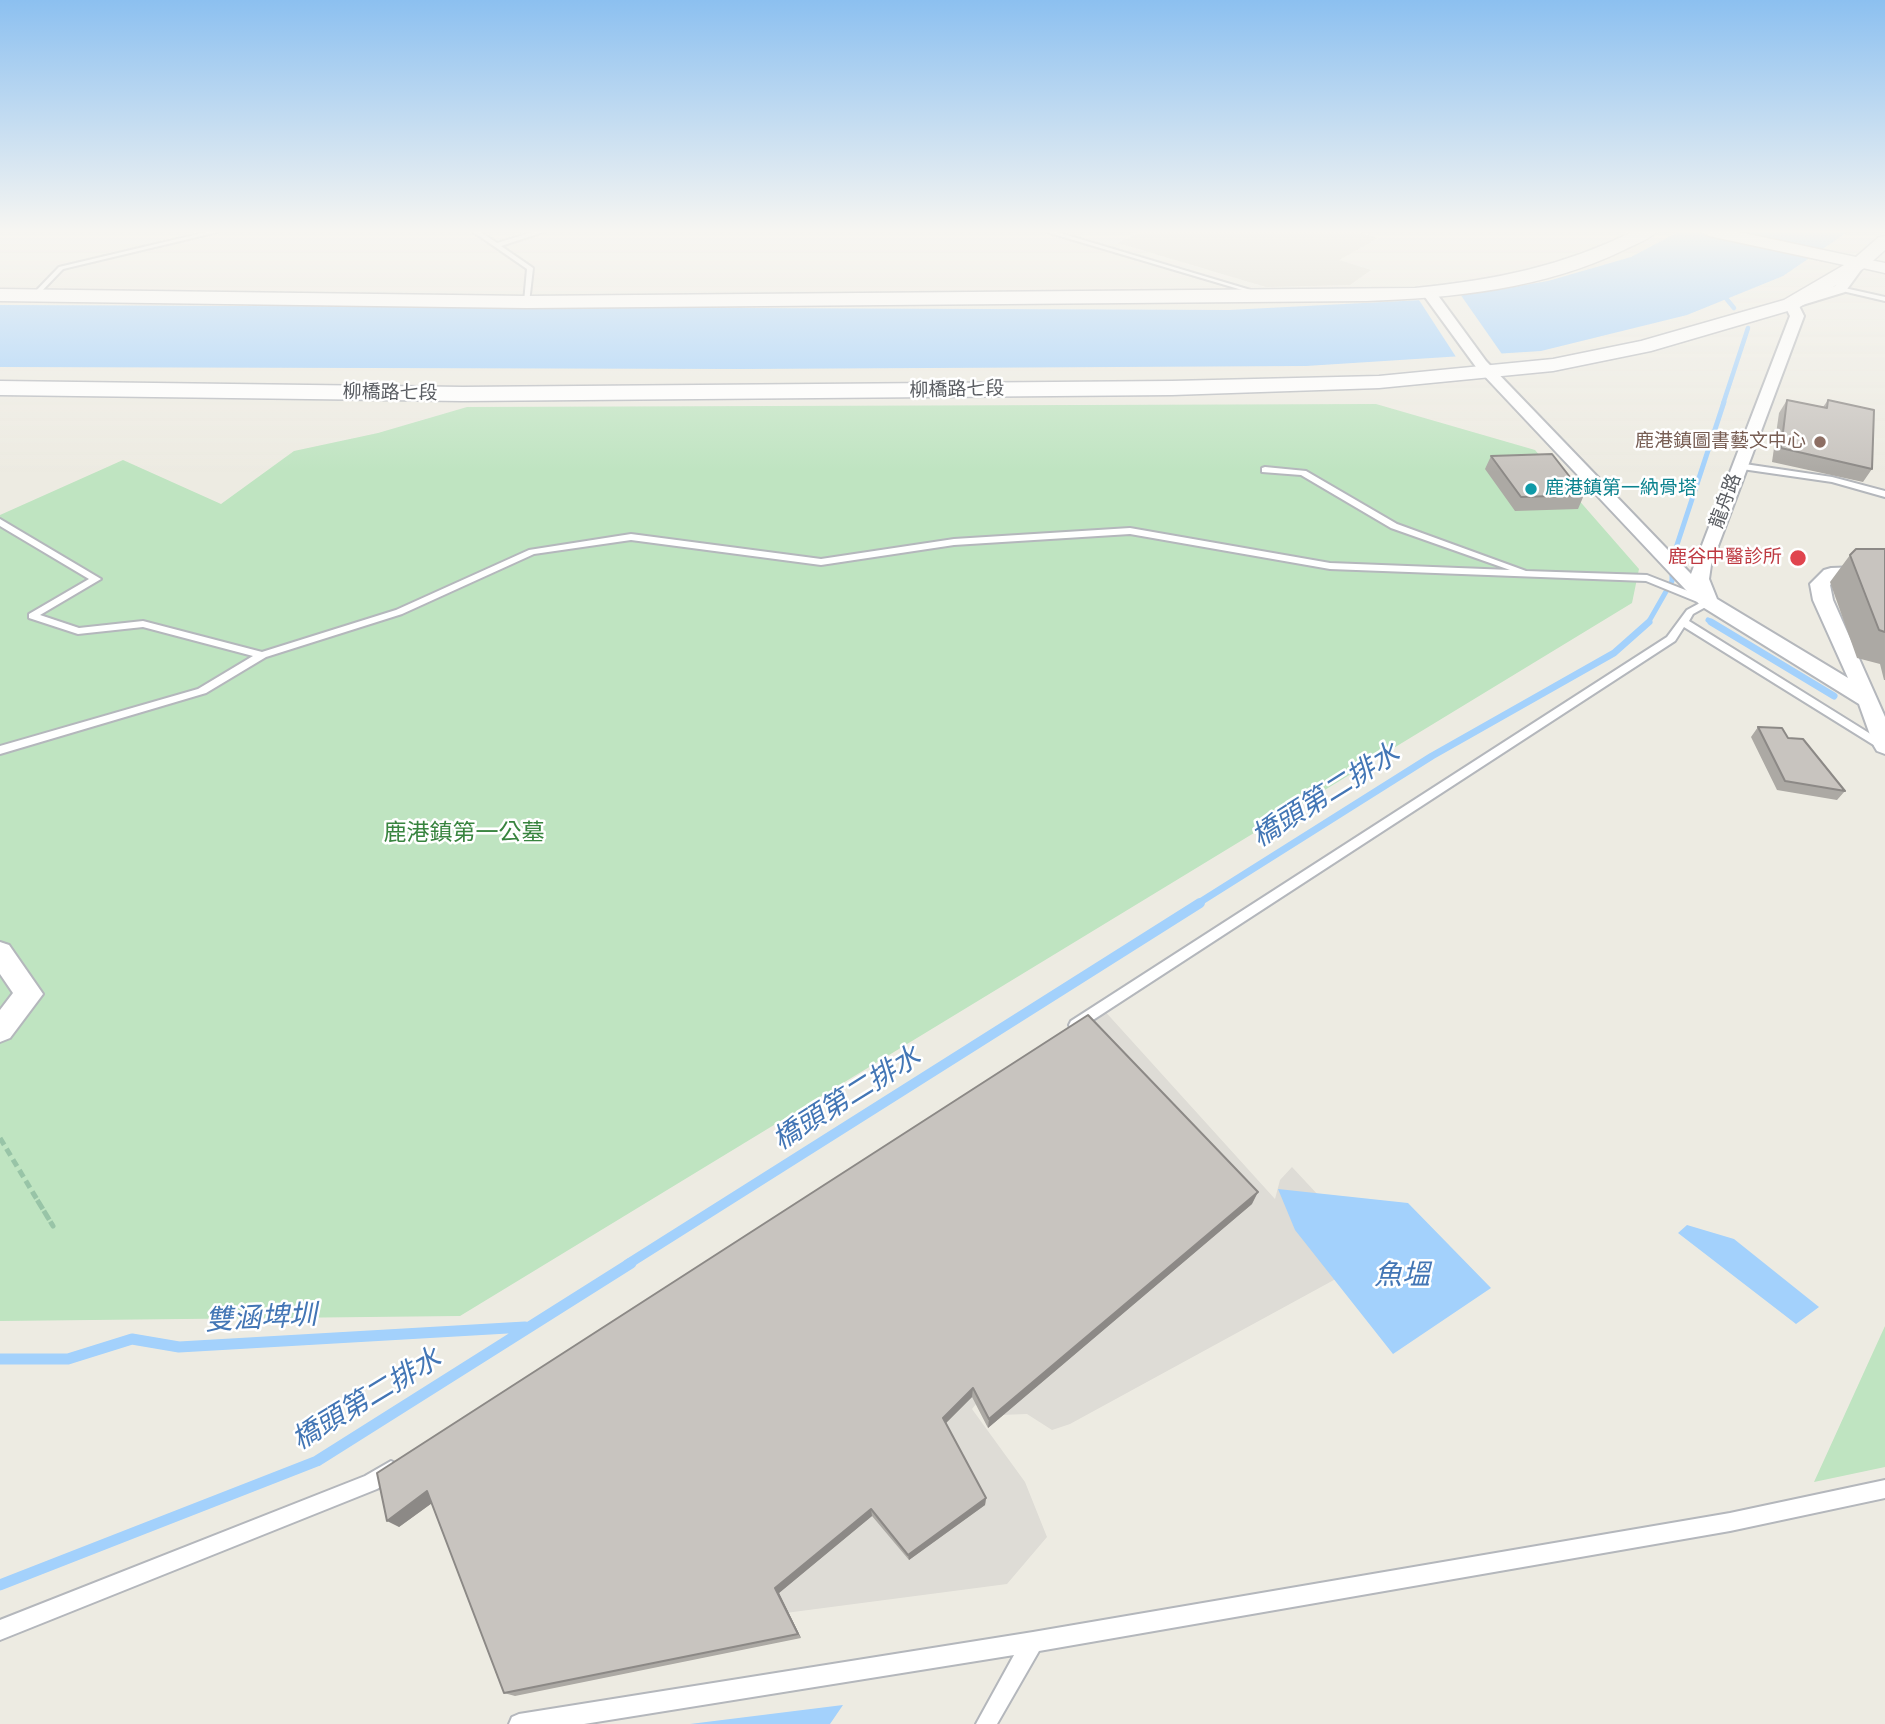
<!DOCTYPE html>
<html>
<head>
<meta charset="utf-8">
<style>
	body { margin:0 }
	canvas { display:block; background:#edebe2 }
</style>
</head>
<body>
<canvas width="1885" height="1724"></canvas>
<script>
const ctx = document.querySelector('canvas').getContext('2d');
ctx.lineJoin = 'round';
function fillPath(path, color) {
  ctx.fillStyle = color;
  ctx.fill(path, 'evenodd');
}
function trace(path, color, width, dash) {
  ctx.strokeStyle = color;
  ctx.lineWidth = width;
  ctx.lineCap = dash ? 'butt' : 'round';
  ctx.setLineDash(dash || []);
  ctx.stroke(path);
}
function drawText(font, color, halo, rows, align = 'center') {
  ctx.font = font + ' "Fira Sans","Noto Sans TC",sans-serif';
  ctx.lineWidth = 5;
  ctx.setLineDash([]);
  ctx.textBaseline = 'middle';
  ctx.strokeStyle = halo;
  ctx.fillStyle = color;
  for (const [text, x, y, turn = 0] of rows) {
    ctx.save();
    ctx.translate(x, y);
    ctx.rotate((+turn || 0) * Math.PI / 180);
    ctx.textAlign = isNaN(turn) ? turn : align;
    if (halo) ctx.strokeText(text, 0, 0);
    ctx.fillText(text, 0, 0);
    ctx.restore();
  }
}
const industrial = new Path2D(`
	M1102,1008L1275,1199L1280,1180L1292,1167L1376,1257L1070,1424L1052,1430L1027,1414L1000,1415V1374L972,1409L1025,1482L1047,1537L1007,1584L541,1645Z`);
const education = new Path2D(`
	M1142,231H1355L1378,238L1339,260L1371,270L1350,285L1266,287L1118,243Z`);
const green = new Path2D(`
	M1376,404L1535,450L1639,569L1632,603L460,1316L0,1321V515L123,460L221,504L294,451L378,433L467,407Z
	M1885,1326V1467L1814,1482Z`);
const water = new Path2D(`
	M1680,231H1849L1783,276L1687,315L1541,351L1306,366L740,369L0,367V305L1229,310L1441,299L1548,281L1631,257Z
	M1278,1189L1408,1203L1491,1288L1393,1354L1295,1230Z
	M1687,1225L1734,1239L1819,1307L1796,1324L1678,1233Z
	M843,1705L830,1724H690Z`);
const pier = new Path2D(`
	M1460,294L1504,357L1458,360L1419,300Z`);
const streamFar4 = new Path2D(`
	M1720,291L1734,308
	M1723,404L1748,328`);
const streamFar3 = new Path2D(`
	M1708,620L1713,623
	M1648,623L1672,581V560L1724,402`);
const streamFar2 = new Path2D(`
	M1711,622L1834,696
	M1197,904L1432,756L1614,653L1649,622`);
const streamFar1 = new Path2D(`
	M628,1264L1200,903`);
const stream = new Path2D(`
	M0,1359H68L132,1339L179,1347L525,1327
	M0,1585L317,1461L631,1263`);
const path = new Path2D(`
	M0,1138L53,1226L33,1193`);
const service = new Path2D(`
	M211,231H222L63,269L37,296L32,295L59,267Z
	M472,231H479L497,243L536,231H546L501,246L533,268L529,303L524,302L527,269Z
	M1043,231H1053L1264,294L1259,295Z
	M1840,287L1885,297V301L1838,290L1837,289Z
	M1738,463L1832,477L1885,491V497L1832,482L1735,468L1734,466Z
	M1265,467L1306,471L1397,524L1526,571L1647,575L1711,600V604L1693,614L1689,621L1885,743V752L1684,627L1675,641L1076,1031L1071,1029L1069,1025L1071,1021L1667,637L1687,610L1700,603L1646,581L1330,569L1130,534L954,545L821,565L631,540L534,554L402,614L266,657L206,693L0,754V746L198,689L253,656L143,627L78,634L29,618V614L89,579L0,526V519L101,579L40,615L79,628L143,621L262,652L396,610L529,550L631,534L821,559L954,539L1130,528L1330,563L1510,570L1391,528L1301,475L1262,472V468Z
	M391,1461L397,1464L400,1470L397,1476L377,1489L0,1640V1620L365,1476Z
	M1885,1480V1498L1730,1531L1039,1651L997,1724H976L1014,1655L584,1724H509L512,1717L519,1714L1033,1632L1730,1513Z`);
const minor = new Path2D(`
	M1860,259L1866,263L1845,292L1799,306L1804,316L1711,565L1709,579L1717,599L1848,678L1813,600L1810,584L1824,570L1831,568L1885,566V578L1836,579L1830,585L1833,600L1885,717V754L1877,751L1874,746L1859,704L1701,606L1476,367L1422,293L1429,289L1434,290L1486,361L1691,574L1790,316L1784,304L1835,286L1856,260Z
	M0,942L9,945L43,994L10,1038L0,1042V1010L13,993L0,974Z`);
const tertiary = new Path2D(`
	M1860,258L1885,263V273L1854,266L1852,263Z`);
const secondary = new Path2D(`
	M1634,231H1657C1649,240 1635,244 1624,250C1544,289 1453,298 1366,301L527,308L0,301V289L527,296L1415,288C1495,280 1561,267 1634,231Z
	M1700,231H1734L1856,257L1879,237L1885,236V250L1866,267L1798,308L1651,351L1553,371L1379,388L1172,395L463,401L0,395V381L463,387L1172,381L1379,376L1553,359L1641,341L1784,300L1844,265L1709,236Z`);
const wall = new Path2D(`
	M1787,400L1823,407L1828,400L1872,469L1863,482L1772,462L1779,413Z
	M1491,456L1584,495L1578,509L1515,511L1485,469Z
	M1885,549V680H1884L1880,664L1857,658L1830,582L1850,555Z
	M1758,727L1788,738L1845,791L1837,800L1777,790L1751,737Z
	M1252,1204L988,1428L972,1397L946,1423L986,1498L985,1505L909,1560L872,1516L779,1593L801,1638L515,1696L504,1693L432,1503L399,1527L377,1473Z`);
const shadedWall = new Path2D(`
	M1258,1192L1252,1204L988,1428L989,1419Z
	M973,1388L972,1397L943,1426V1418Z
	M427,1491L439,1498L399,1527L387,1521Z
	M986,1498L985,1505L909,1560L908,1555Z
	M871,1509L872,1516L779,1593L801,1638L798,1634L775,1588Z`);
const building = new Path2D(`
	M1787,400L1827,408L1828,400L1874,410L1872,469L1781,448Z
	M1552,454L1584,495L1521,497L1491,456Z
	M1856,549H1885V632L1879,630L1850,555Z
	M1758,727L1782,728L1788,738L1803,739L1845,791L1785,781Z
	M1088,1015L1258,1192L989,1419L973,1388L943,1418L986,1498L908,1555L871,1509L775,1588L798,1634L504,1693L427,1491L387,1521L377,1473Z`);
const markers = [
	[1820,442,7,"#8d6e63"],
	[1531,489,7,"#0f9aa8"],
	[1798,558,9,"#e0444e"]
];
const farStreetnames = [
	["柳橋路七段",957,390,-1],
	["柳橋路七段",390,393,1],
	["龍舟路",1726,501,-70]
];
const farEducationnames = [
	["鹿港鎮圖書藝文中心",1806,442]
];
const farCulturenames = [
	["鹿港鎮第一納骨塔",1545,489]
];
const farHealthnames = [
	["鹿谷中醫診所",1782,558]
];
const parkNames = [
	["鹿港鎮第一公墓",464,834]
];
const nearWaternames = [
	["橋頭第二排水",1326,796,-32],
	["橋頭第二排水",847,1099,-32],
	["魚塭",1402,1276],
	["雙涵埤圳",261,1319,-3],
	["橋頭第二排水",367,1400,-31]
];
fillPath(industrial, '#dedcd6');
fillPath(education, '#dcdad0');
fillPath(green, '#bfe4c1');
fillPath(water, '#a3d1fc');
fillPath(pier, '#edebe2');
trace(streamFar4, '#a3d1fc', 4.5);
trace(streamFar3, '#a3d1fc', 5);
trace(streamFar2, '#a3d1fc', 7);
trace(streamFar1, '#a3d1fc', 10);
trace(stream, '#a3d1fc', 11);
trace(service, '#b4b7bc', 4);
trace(minor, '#b4b7bc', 4);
trace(tertiary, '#b4b7bc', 3);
trace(secondary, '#b5b8be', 3);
trace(path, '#98c4a7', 5, [8, 4.5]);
fillPath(service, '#fff');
fillPath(minor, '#fff');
fillPath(tertiary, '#fff');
fillPath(secondary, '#fff');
fillPath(wall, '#aca9a4');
fillPath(shadedWall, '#8c8986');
fillPath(building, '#c8c4bf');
trace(building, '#8c8986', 2);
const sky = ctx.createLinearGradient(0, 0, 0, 472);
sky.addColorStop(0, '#8cc0f0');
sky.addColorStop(0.49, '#f7f6f2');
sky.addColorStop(1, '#f7f6f200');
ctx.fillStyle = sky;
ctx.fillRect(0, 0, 1885, 472);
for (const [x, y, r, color] of markers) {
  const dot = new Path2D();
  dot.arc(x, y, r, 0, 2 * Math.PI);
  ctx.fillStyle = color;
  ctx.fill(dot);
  trace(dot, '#fff', 2.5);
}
drawText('19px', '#5a5d62', '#fff', farStreetnames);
drawText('19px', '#785e54', '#fff', farEducationnames, 'right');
drawText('19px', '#0d838f', '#fff', farCulturenames, 'left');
drawText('19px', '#be3a42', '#fff', farHealthnames, 'right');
drawText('23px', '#38843f', '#fff', parkNames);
drawText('italic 28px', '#4376b5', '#fff', nearWaternames);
</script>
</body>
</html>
